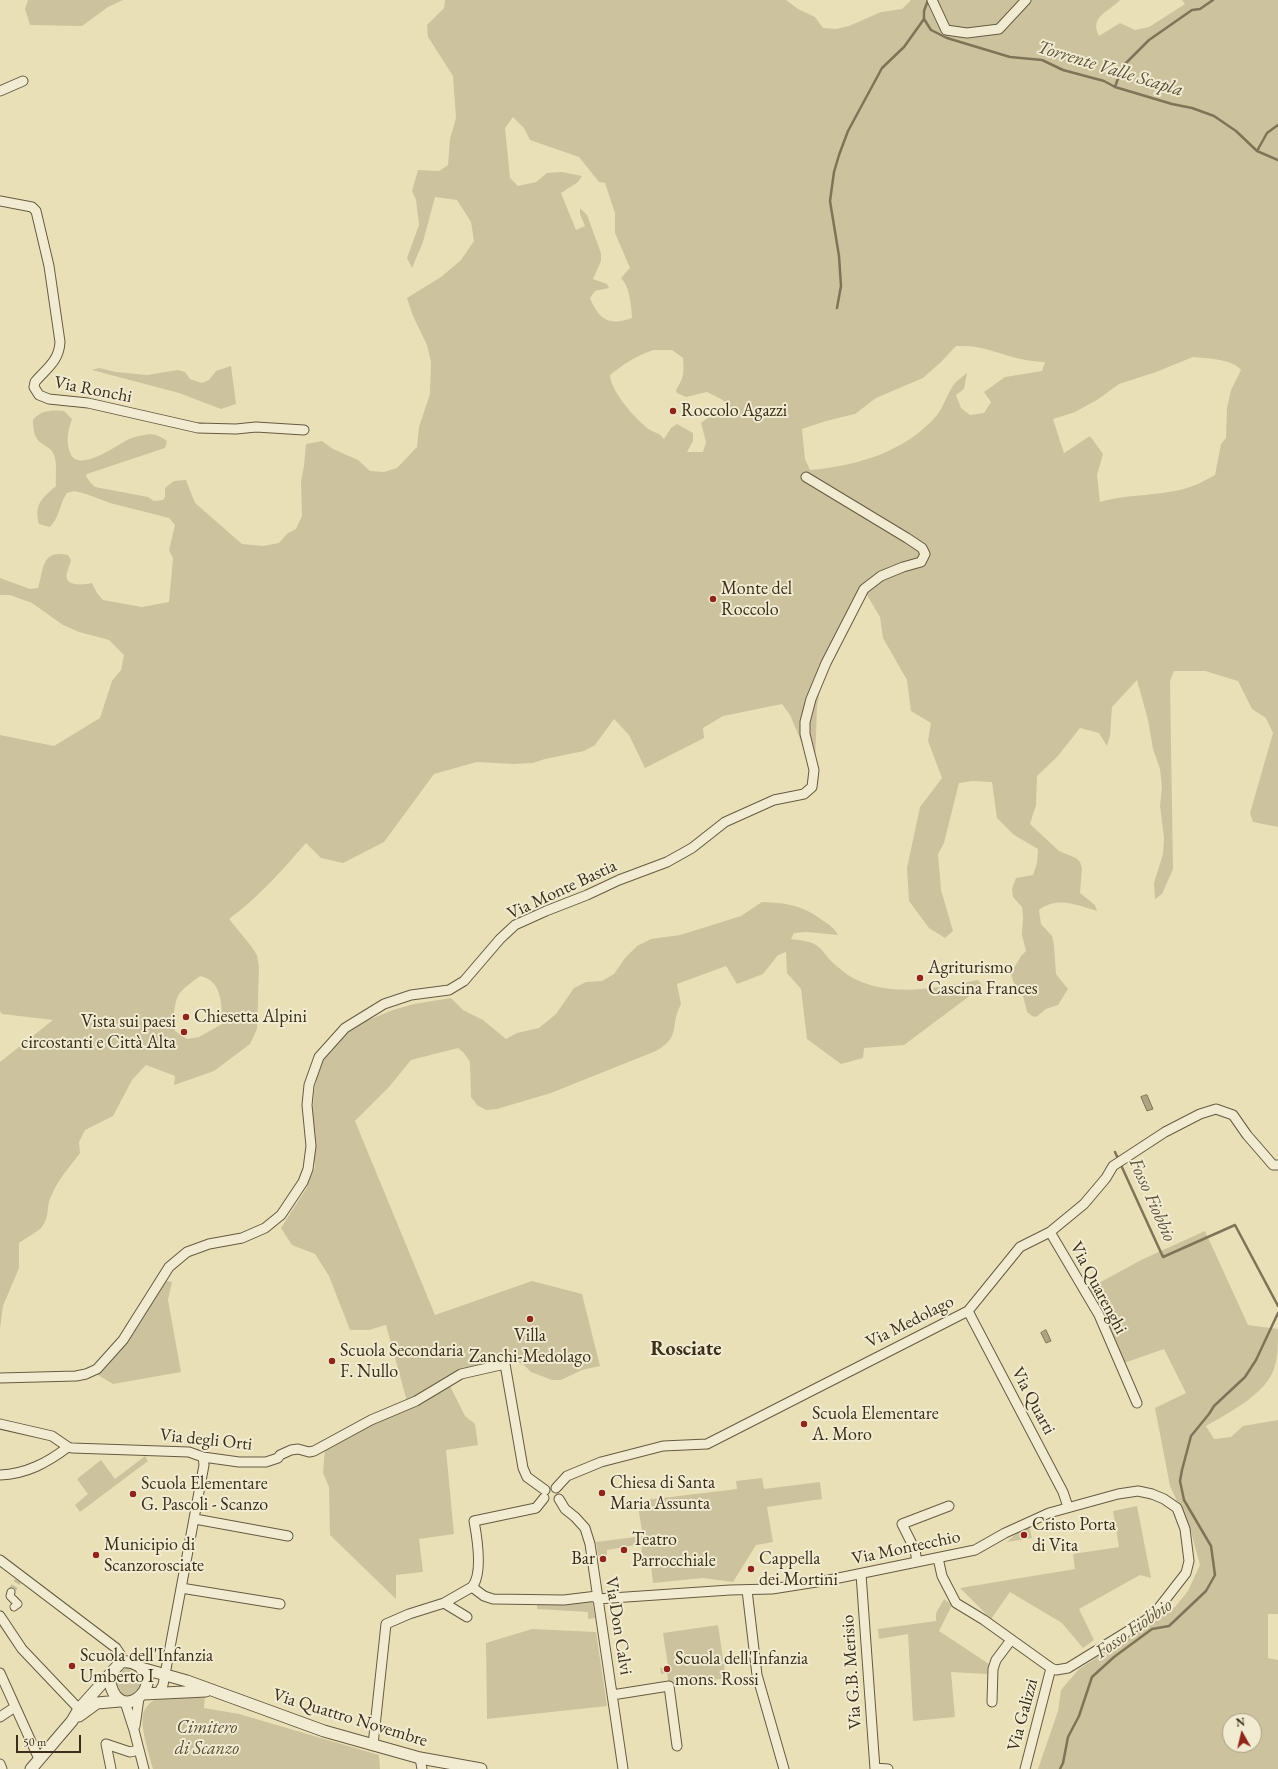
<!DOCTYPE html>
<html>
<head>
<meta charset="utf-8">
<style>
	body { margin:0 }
	#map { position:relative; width:1278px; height:1769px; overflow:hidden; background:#eae0b8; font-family:"EB Garamond",serif }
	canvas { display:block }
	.north { position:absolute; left:1222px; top:1713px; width:40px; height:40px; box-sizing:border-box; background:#f1ebd1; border:1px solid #a89f87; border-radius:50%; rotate:352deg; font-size:11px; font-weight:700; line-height:16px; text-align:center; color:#3b2d19 }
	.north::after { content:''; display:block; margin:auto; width:14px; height:18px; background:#8f2418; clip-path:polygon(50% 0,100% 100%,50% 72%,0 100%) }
	.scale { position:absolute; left:16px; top:1735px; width:65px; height:18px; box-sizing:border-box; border:2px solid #3b2d19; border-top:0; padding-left:5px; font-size:12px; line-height:14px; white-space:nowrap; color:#3b2d19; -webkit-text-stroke:3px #f1ebd1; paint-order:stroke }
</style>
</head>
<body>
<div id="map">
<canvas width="1278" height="1769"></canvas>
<div class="north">N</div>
<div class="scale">50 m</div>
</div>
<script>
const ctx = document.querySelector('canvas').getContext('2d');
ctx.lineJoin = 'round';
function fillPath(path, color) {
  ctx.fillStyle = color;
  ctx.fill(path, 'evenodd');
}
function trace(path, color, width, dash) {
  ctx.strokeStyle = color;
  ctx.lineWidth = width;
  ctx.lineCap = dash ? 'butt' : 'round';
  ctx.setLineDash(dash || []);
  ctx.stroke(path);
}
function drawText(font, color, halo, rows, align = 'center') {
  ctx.font = font + ' "EB Garamond",serif';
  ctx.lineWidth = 4;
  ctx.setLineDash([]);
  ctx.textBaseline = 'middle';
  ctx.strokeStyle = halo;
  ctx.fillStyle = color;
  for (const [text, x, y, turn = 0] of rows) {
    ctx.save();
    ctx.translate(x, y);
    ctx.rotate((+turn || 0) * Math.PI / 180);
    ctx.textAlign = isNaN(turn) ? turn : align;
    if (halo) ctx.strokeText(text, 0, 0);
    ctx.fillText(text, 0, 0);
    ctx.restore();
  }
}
const green = new Path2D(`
	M28,0H123L108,7L82,26L30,25L25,9Z
	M445,0H786L798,9L815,17L823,28L836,29L849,26L881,12L902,9L911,0H1120C1109,12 1089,16 1099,36L1120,23L1135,30L1149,27L1185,4L1182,0H1278V827L1253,822L1250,813L1273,733L1266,718L1252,709L1238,681L1205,671H1174L1170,681L1173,869L1162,894L1155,899L1154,883L1163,854L1164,838L1160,806L1162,787L1160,769L1153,749L1148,720L1137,680L1112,707L1110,736L1107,746L1099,733L1080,728L1057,757L1037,776L1036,805L1030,824L1059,851L1076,858L1080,862L1082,868L1080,893L1095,905L1097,911C1076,905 1057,896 1039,910L1041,924L1052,936L1054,945L1056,974L1068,989L1058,1005L1046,1009L1036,1017L1032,1016L1027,1012L1023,996L1013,981L1011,973L1021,956L1026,951L1022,935L1023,917L1022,907L1013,897L1012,889L1016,878L1033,875L1037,863L1038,849L1014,835L997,818L992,782L972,781L959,783L944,843L938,854L941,890L953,931L945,938L929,928L909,901L907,868L920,807L942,778L928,741L931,723L911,711L907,680L883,638L880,617L864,590L827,649L817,707L815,764L809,760L790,715L782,704L723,716L703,728L704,738L645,768L629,735L614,719L595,745L584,751L545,759L533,763L513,764L477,762L434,774L384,842L343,863L321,858L306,843C283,869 258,898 229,919L251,946L257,955L259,968L257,1029L250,1044L214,1071L174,1085L175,1076L146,1065L132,1080L113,1116L85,1130L79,1142L80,1153C69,1168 57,1180 50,1199C46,1210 50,1217 41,1228C40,1230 23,1240 19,1243V1268L3,1306L0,1329V1062L53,1020L2,1014L0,1011V735L54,746L100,718L112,681L121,670L124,655L109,640L79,632L63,625L32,603L10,595H0V578L30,589L38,588C44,569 41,549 68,555L71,560C70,565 68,568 67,573C63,587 84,585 92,583L97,593L103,600L142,607L169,602L173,558L169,550L175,525L169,518L110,503L86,494L75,491L67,493C59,504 61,515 50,527L39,524C34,504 42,498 56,486C55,477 58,461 53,453C51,448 45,446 41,443C34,438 33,428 33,420C41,410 52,410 64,411L72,419C68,431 65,442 71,455C81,472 117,445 129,439C133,437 139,436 144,435C152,433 160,436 167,441L165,448L87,474L86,476L90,482L95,487L148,497L154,501L163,500L165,497V488L174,481L186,480L195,503L242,544L263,546L279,543L288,533L296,529L302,516L301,481L304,466L306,444L322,441L333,449L358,460L370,471L384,472L397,468L417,447L419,427L430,394L431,362L427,345L413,316L407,298L441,277L461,260L474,241L471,222L457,200L435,197L423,242L412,268L407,258L419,225L416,200L412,191L418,170L439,171L448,165L450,139L456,118L453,76L428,37L427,25L444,8ZM513,117L524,128L530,140L579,157L599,182L605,183L615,213V233L630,268L621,278C630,287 631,305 632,318C609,326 599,320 590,298L595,291L609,288L607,284L593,279L601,261V253L587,215L580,208V214L585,226L576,230L561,193L578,182L582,176L562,172L547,173L536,182L518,186L510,178L505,128ZM956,346C964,346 973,346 981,348C1002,353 1023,362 1045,362L1042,371L1005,377L984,392L991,402L984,413L970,415L961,408L956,395L964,389L967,373C963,376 959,379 955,383C949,390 944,406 937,415C906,452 856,466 810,470L805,459L802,429L826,421L855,414L876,398L923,378L941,362ZM654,350H672L683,358C684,374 684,377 676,390L677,393L686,397L707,392C720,399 732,401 730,417C716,417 712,413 701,423L706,442L703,452H687L693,441V433L677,424L671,428L664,439C658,431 653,433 647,428C634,417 611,392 610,375C624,364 637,355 654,350ZM1193,357C1205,358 1233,359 1241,370L1231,390L1227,408L1226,438L1221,444L1215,475C1207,479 1199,484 1190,487C1161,497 1129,493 1100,502L1097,475L1103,454L1090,436L1064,453L1053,419L1075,412L1097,400L1119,384L1156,372ZM200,976C222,980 222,1005 222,1024L199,1037L187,1039L175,1031C172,1022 174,1005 178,996C182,988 194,981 200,976Z
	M231,366L236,404L221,409L179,393L92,370L99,368L116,372L147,375L178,370L185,372L190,379L202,383L209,380L216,371Z
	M762,902C787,903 802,905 822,920C829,925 834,927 838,935L807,932L794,933L791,939C800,940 813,941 820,948C826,955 831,962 839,968C844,972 850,977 857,980C894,997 939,988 978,980L983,986L904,1045L864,1048L863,1058L841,1064L807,1039L801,989L787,973L786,952L778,955L763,974L737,984L726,966L677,984L681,1004C669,1027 682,1036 656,1051L551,1093L497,1109L486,1110L477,1105L471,1097L470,1062L464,1053L458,1048L411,1060L389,1087L355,1121L435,1315L532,1281L582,1294L600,1366L582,1370L561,1380H552L539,1375L531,1372L523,1364L515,1362L461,1374L408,1405L386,1325L369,1330H350L329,1276L315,1254L292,1245L281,1228L306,1189L315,1167L311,1129L314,1092L318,1070L330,1046L361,1023L393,1010L414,1004L451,998L463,1010L483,1020L506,1039L517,1033L539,1028L556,1014L574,988L586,982L602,981L614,974L625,958L637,946L651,939L680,935L741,916Z
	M1205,1231L1248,1325L1278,1329C1278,1340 1278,1359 1274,1369C1265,1395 1228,1413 1206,1426L1214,1439L1231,1437L1243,1426L1278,1420V1614H1268V1658L1278,1660V1769H1038L1058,1711L1061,1690L1079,1669L1175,1607L1188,1591L1200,1565L1191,1532L1170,1486L1155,1408L1186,1393L1164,1349L1124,1363L1088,1289L1141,1260ZM1230,1721H1254V1745H1230Z
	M156,1279L172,1282L168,1300L181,1372L113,1384L93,1372L103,1355L120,1336Z
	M450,1386L465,1416L475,1424L478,1445L446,1450L454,1534L419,1539L423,1572L396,1575V1599L330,1535L329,1487L323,1473L325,1448L332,1443Z
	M145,1456L148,1461L80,1512L75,1505L88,1494L77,1479L101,1460L115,1479Z
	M762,1478L764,1489L820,1482L822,1499L767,1507L773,1542L756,1545L733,1582L703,1578L653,1583L650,1557H641L642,1544L607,1550V1555L598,1556L596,1542L643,1536L637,1501L737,1489L736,1481Z
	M1137,1506L1151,1578L1140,1575L1079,1609L1094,1640L1083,1648L1062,1623L1010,1592L991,1619L960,1588L1075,1569L1073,1554L1119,1547L1113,1511Z
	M1028,1522L1032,1538L1007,1542Z
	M592,1599L595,1618L588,1619V1612L537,1609V1603Z
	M944,1599L952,1605L939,1631L989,1664L987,1674L951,1672L955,1717L913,1721L908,1634L879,1639L878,1629L936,1621V1613Z
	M718,1625L726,1678L669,1686L667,1673L661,1674L660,1668L668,1666L663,1633Z
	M532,1629L596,1632L607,1706L487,1719L486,1643Z
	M114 1682a14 14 0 1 1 28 0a14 14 0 1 1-28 0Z
	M163,1695H205L204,1708L239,1714L379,1755L380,1769H153C150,1757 138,1722 144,1711C148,1703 155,1699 163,1695Z`);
const water = new Path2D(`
	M1147,1095L1153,1109L1147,1111L1141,1097Z
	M1046,1330L1051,1341L1046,1343L1041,1333Z`);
const stream = new Path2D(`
	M928,0L924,11V19L931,30L947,38L1010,57L1042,60L1063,70L1104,81L1115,87L1172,104L1192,108L1214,116L1236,131L1257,151L1278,160
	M1115,87L1122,67L1149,40L1192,10L1200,9L1213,0
	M1257,151L1267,133L1278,125
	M837,308L841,286L839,256L830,201L834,172L839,155L848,131L882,68L904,47L924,19
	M1115,1152L1163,1257L1235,1225L1278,1306
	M1060,1769L1063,1763L1068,1737L1079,1716L1092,1677L1114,1657L1152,1629L1169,1626L1206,1591L1215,1575L1211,1546L1184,1500L1180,1481L1182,1470L1191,1436L1209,1414L1214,1406L1245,1377L1256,1360L1278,1313`);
const pedestrianTunnel = new Path2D(`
	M11,1592L18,1581`);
const pedestrian = new Path2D(`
	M11,1592L10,1596L18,1604L14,1607`);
const minor = new Path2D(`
	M932,0L946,30L967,33L999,29L1026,0
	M0,91L23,81
	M0,201L32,207L36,211L49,266L60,342C59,361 47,368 35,382L34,387L39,395L49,399L88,403L198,428L236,429L256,427L304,430
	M1050,1232L1099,1315L1137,1403
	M968,1311L1063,1492L1068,1507
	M0,1378L76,1376L86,1374L97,1369L123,1340L169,1267L187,1252L209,1244L242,1238L265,1228L281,1215L303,1182L308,1169L311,1146L307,1105L309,1085L319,1057L345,1028L384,1004L411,995L449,990L464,981L500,939L515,925L546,911L587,895L619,880L667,862L692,848L725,822L774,800L804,794L812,787L814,770L805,734V722L811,699L826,663L864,589L881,576L903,567L921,562L925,554L922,548L907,538L806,477
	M0,1424L52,1436L68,1447L72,1448L189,1452L203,1457L239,1462H266L278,1458L280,1455L291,1450L298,1449L309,1452L314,1451L371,1420L416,1401L461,1374L505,1364L523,1468L527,1477L545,1490
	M0,1475C26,1474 47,1463 68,1447
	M556,1488L567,1476L601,1462L663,1446L707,1444L968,1311L1020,1247L1050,1232L1084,1204L1106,1178L1113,1166L1165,1132L1200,1114L1216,1109L1233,1115L1247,1135L1273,1165H1278
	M559,1499L565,1509L575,1517L585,1528L590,1544L623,1769
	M195,1519L288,1536
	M0,1560L116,1648L120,1654L121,1662
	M917,1562L915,1550L902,1524L949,1506
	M861,1574L875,1769
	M472,1587L484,1596L493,1599L564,1600L597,1596
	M181,1588L280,1604
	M747,1590L757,1675L784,1769
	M597,1599L730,1590L772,1589L829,1580L975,1550L1005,1533L1049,1513L1118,1494L1138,1491L1152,1494L1164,1499L1177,1508L1185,1529L1189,1561L1186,1573L1158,1609L1146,1620L1068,1668L1056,1670L1051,1668L984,1620L956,1603L942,1576L938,1558
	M444,1603L467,1617
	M0,1616L22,1649L79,1709
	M0,1673L39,1759
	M159,1692L163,1685L204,1465L203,1457
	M612,1695L669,1686L677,1746
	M125,1702L134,1730L144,1769
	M992,1702L993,1669L996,1660L1011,1640
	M0,1717L15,1707
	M135,1726L139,1698
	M106,1744L130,1752L139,1750
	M106,1744L111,1769
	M373,1745L386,1624L409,1614L444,1603L472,1587C483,1574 477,1537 474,1521L536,1508L544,1498
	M420,1758L422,1769
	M0,1764L2,1769
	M875,1768L888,1769
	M1025,1769L1051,1668`);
const tertiary = new Path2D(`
	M141,1668L187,1681L324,1731L420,1758L481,1769
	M143,1694L206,1691
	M79,1716L97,1703L120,1701
	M31,1769L72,1721L79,1709L121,1662C128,1661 133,1662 139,1666C167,1685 116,1730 109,1677`);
const markers = [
	[673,411,4,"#8f2418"],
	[713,599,4,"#8f2418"],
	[920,978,4,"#8f2418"],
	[186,1017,4,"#8f2418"],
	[184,1032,4,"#8f2418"],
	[530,1319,4,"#8f2418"],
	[332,1361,4,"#8f2418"],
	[804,1424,4,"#8f2418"],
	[602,1493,4,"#8f2418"],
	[133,1494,4,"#8f2418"],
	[1024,1535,4,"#8f2418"],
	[624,1550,4,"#8f2418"],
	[96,1555,4,"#8f2418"],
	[603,1559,4,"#8f2418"],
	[751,1569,4,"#8f2418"],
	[72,1666,4,"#8f2418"],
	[667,1669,4,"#8f2418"]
];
const streetNames = [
	["Via Ronchi",93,390,11],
	["Via Monte Bastia",562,890,-25],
	["Via Quarenghi",1098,1288,62],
	["Via Medolago",910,1322,-27],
	["Via Quarti",1033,1401,62],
	["Via degli Orti",206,1440,6],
	["Via Montecchio",906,1548,-12],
	["Via Don Calvi",618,1626,81],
	["Via G.B. Merisio",852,1672,-94],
	["Via Galizzi",1023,1715,-75],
	["Via Quattro Novembre",350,1718,17]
];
const poiNames = [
	["Roccolo Agazzi",681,411],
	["Monte del",721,589],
	["Roccolo",721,610],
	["Agriturismo",928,968],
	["Cascina Frances",928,989],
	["Chiesetta Alpini",194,1017],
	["Vista sui paesi",176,1022,"right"],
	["circostanti e Città Alta",176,1043,"right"],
	["Villa",530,1336,"center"],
	["Zanchi-Medolago",530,1357,"center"],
	["Scuola Secondaria",340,1351],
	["F. Nullo",340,1372],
	["Scuola Elementare",812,1414],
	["A. Moro",812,1435],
	["Chiesa di Santa",610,1483],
	["Maria Assunta",610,1504],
	["Scuola Elementare",141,1484],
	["G. Pascoli - Scanzo",141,1505],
	["Cristo Porta",1032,1525],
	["di Vita",1032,1546],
	["Teatro",632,1540],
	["Parrocchiale",632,1561],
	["Municipio di",104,1545],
	["Scanzorosciate",104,1566],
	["Bar",595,1559,"right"],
	["Cappella",759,1559],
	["dei Mortini",759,1580],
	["Scuola dell'Infanzia",80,1656],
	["Umberto I",80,1677],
	["Scuola dell'Infanzia",675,1659],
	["mons. Rossi",675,1680]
];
const parkNames = [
	["Cimitero",207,1728],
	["di Scanzo",207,1749]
];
const waterNames = [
	["Torrente Valle Scapla",1110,69,17],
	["Fosso Fiobbio",1152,1200,66],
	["Fosso Fiobbio",1134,1629,-35]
];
const quarterNames = [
	["Rosciate",686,1350]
];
fillPath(green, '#ccc29d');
fillPath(water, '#aea382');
trace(water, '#807458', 1);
trace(stream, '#807458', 2.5);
trace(pedestrianTunnel, '#c7bc98', 7, [7, 3.5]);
trace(pedestrian, '#675a41', 9);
trace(minor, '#675a41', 11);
trace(tertiary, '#675a41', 13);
trace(pedestrian, '#f1ebd1', 7);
trace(minor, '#f1ebd1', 9);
trace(tertiary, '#f1ebd1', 11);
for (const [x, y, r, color] of markers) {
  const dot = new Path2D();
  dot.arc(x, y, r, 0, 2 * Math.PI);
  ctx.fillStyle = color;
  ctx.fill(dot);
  trace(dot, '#f1ebd1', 1.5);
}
drawText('18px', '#3b2d19', '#f1ebd1', streetNames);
drawText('18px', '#3b2d19', '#f1ebd1', poiNames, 'left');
drawText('italic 18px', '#584b33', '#f1ebd1', parkNames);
drawText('italic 19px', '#5e5038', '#f1ebd1', waterNames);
drawText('bold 20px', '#3b2d19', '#f1ebd1', quarterNames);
</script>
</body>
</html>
